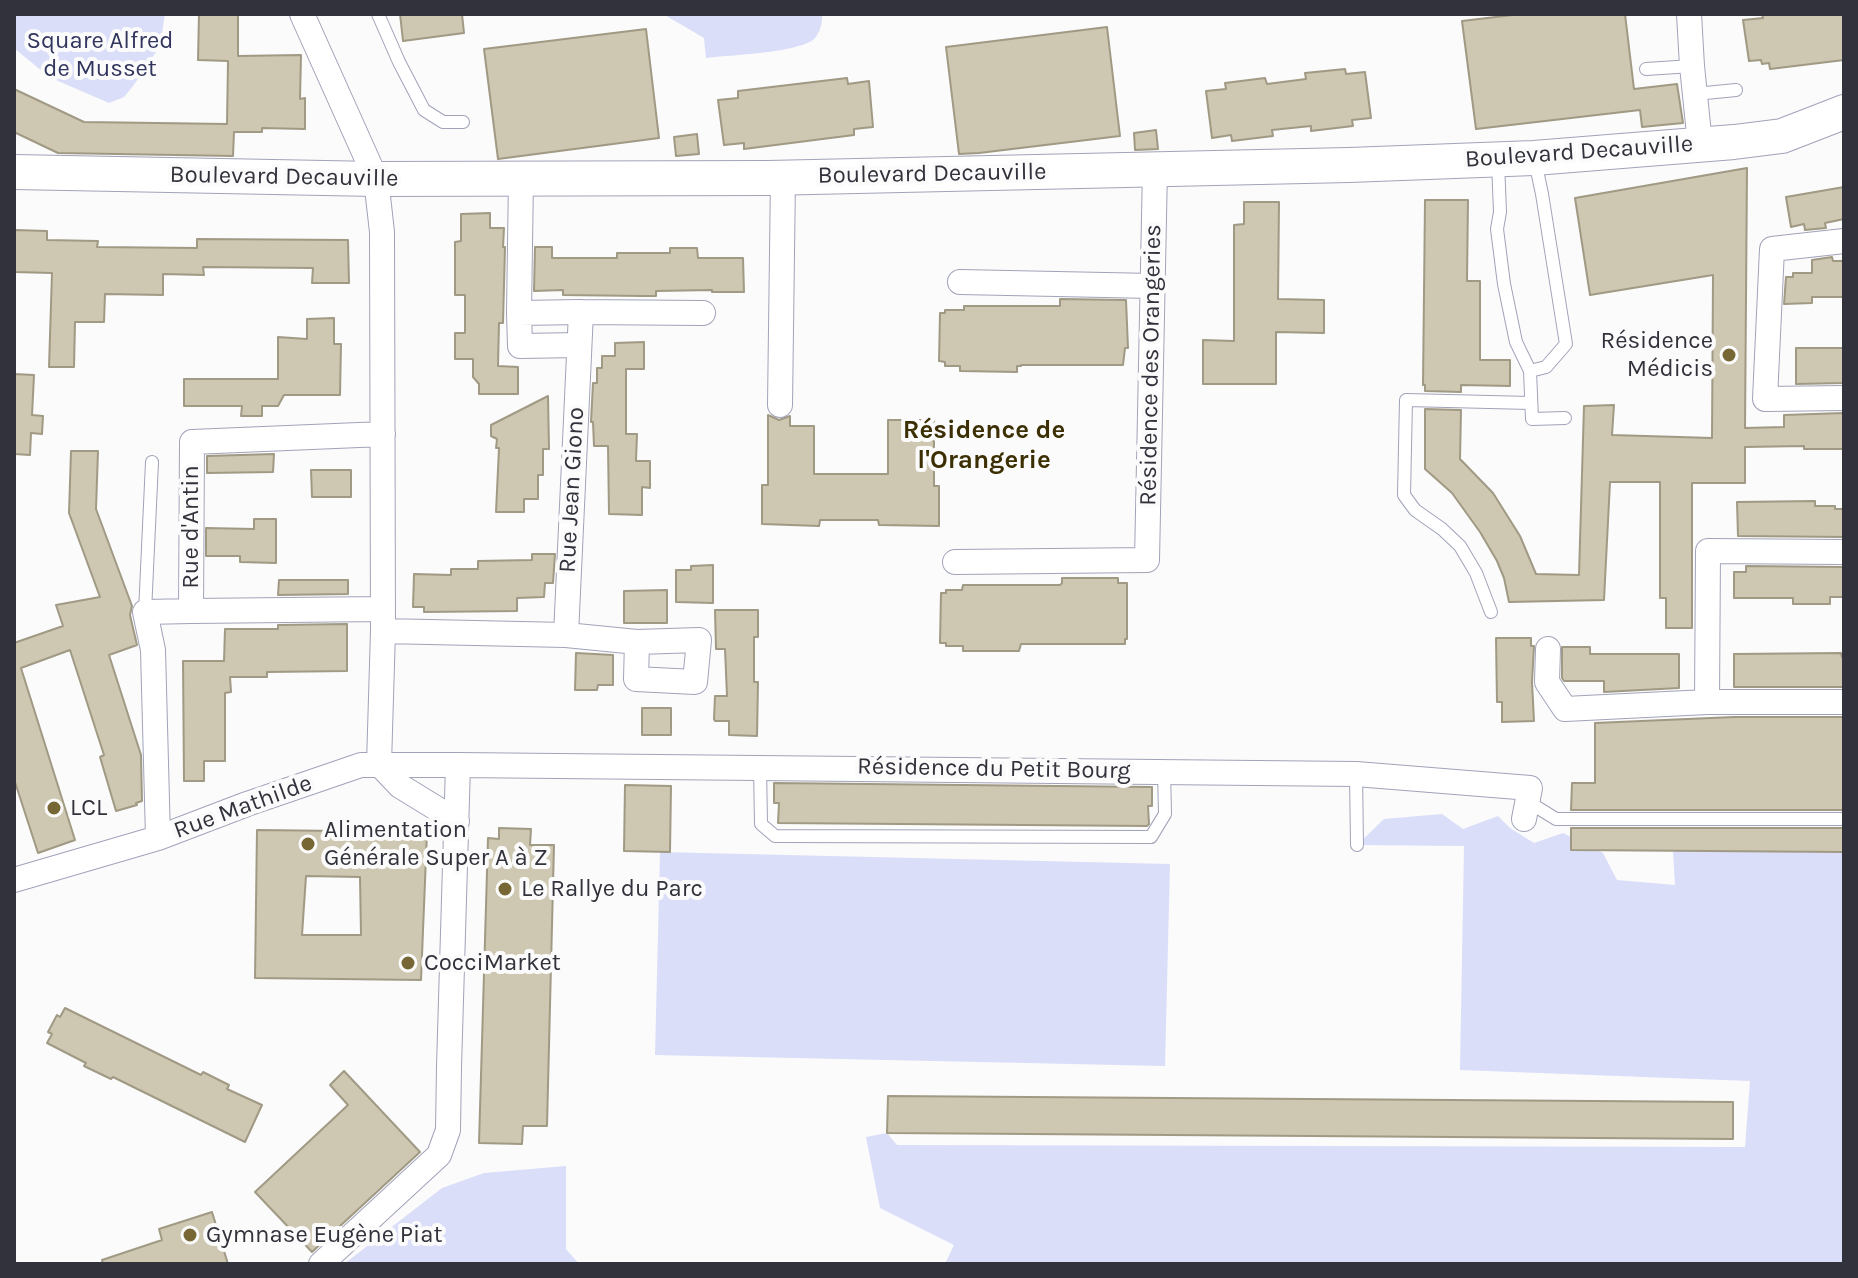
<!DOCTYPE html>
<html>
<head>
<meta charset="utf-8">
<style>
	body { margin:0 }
	#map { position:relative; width:1858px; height:1278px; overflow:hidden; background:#fbfbfb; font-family:Karla,sans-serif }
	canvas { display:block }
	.frame { position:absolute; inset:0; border:16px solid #31323b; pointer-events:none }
</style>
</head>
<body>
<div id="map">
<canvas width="1858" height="1278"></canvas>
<div class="frame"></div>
</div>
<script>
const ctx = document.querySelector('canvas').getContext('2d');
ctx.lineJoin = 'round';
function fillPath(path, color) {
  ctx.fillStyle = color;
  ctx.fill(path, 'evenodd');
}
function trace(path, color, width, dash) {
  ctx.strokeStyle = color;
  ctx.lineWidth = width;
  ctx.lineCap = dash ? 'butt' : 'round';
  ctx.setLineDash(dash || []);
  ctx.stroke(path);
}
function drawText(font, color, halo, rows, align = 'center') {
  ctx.font = font + ' Karla,sans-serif';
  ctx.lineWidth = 8;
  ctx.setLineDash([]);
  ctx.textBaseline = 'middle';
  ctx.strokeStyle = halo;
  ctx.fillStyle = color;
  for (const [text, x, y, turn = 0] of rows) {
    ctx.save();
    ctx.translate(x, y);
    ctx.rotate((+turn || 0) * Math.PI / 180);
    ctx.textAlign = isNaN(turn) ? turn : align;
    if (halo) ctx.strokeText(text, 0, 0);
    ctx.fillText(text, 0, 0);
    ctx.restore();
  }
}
const green = new Path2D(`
	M14,14H165L160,46L133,86L124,97L109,103L49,77L14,48Z
	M663,14H822C823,22 820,32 815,38C801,53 728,55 706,58L704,38Z
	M1442,814L1463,829L1498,816L1510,828L1534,843L1563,833L1603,853L1617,880L1675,885L1673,852L1702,829L1844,836V1264H945L954,1245L880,1208L866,1137L887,1133L897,1145L1745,1147L1750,1081L1460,1070L1464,846L1357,845L1384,819Z
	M660,852L1170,864L1165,1066L655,1055Z
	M566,1166V1249L579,1264H344L442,1188L484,1173Z`);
const building = new Path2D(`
	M199,14H238V56L301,55L300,99L305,98V129L262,128V132H234L233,156L58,153L14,132V89L84,122L227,124L228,61L198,60Z
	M400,14H462L464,33L403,41Z
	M1521,14H1625L1634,89L1677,84L1683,123L1642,127L1640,110L1476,129L1462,21Z
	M1762,14H1844V60L1770,69L1769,63L1762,64L1761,60L1749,61L1743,20L1763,18Z
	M1107,27L1120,136L979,153L959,154L946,47Z
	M646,29L659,138L498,159L484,49Z
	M1345,69L1346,74L1365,72L1371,118L1352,120L1353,126L1311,131V126L1272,130L1273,136L1232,141L1231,135L1212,138L1206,91L1226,89L1225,83L1265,78L1267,84L1306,79L1305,73Z
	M847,78L848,84L869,81L873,127L854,129V135L744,149V143L724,145L718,100L738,98V91Z
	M1156,130L1158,149L1135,150L1134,133Z
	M697,134L699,154L676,156L674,137Z
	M1747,168L1745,428L1784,427V415L1844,413V449H1804V446L1745,447V483H1692V628H1666V598H1660V482H1610L1604,600L1509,602L1504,578L1497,561L1480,532L1452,493L1425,469V409L1461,410L1460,459L1493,493L1520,536L1536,574L1579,575L1584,406L1614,405L1612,435L1712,438L1713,275L1590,295L1575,198Z
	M1844,187V219L1825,223L1826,228L1805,230L1804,224L1791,227L1786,197Z
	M1425,200H1468L1467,281H1480V360H1510V386L1461,385V392L1425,391V385H1423Z
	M1244,202H1279L1278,299L1324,300V333L1276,332V384H1203V340L1234,341V225L1244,224Z
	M490,213V228H504L503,247H505L503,323H499L498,366L518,367V394H479V384L473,377V359H455V333H465V295H455V242L461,241V214Z
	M15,230L47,231V240L98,241L97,247L197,248V239L348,240L349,283H312L313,268L203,267L204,275L163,274V295L105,294L104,322H75L74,367H49L52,273L14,272Z
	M535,247H552V258H617V253H670V248H697L698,258H743L744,292H712V290L656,291V296H643L563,295V290L534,291Z
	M1832,257L1833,261H1844V297H1812V303L1784,304L1786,277H1793V273H1812V260Z
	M1060,299L1126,300L1128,348H1125L1123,365H1021V366H1017V372L960,371V366H945V362L939,361L940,313H945V310H964V306H1060Z
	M334,318V344H341L340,395H284L278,406H262V416H241L242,406H184V379H278V337L307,339V319Z
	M644,342V369H626V434H637L636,461H650V488L642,487V515L609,514L608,446H594L593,422H591L593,383H597V368H602V356H615V343Z
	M1796,348H1843L1844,383L1796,384Z
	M14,374L34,375L32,415L43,416L42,434L31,433L30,455L14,454Z
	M548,396L549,449H543V475H538V499H524V512H496L499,448H496L497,439L491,436V425Z
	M768,415L779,420L790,416V426H814V474H888V420H934V486H939V526L879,525L878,520H820L819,526L762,524V485H768Z
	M71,451H98L96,509L132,606L130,615L137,645L109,655L141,755L142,801L136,803L137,805L116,811L100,757L104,755L70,650L21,668L75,840L38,853L14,779V643L63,626L56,605L100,597L69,513Z
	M274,454L273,472L207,473V456Z
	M311,470H351V497H312Z
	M1815,501V506H1835V509H1844V537L1738,536L1737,502Z
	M254,519H276V563L240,562V556H206V528L254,529Z
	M532,554H555L553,583H545L544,597L517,598V611L424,612V607H413L414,574L451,575V569H478V561L532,560Z
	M713,565V603L676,602V570H691V566Z
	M1746,566L1844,567V597H1830V604H1793V598H1734V572H1746Z
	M1062,578H1118V583H1127V639H1125V644H1021L1019,651H963V646H946V643H940L941,593H946V590H962L963,585H1060L1062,583Z
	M279,580H348V594L278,595Z
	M667,590V623H624V591Z
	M715,610H758V637H754V682H758L757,736L729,735V721H715L714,719L715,696H727L725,649H716Z
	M347,624V671L267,672V677H230L231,692L225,693V761H204V781H184L183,661H224L225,629H278V625Z
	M1496,638H1531V646H1534L1532,682L1534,721L1502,722V702H1497Z
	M1562,647H1590V654H1679V688L1604,692V681H1564L1562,678Z
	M576,653L613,655V685H598L597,690H575Z
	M1841,653L1842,657H1844V687H1734V654Z
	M642,708H671V735H642Z
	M1734,717H1844V810H1571L1572,783H1595V723Z
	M774,783L1152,787V806H1148L1149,824L1147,826L778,823L779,803H774Z
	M625,785L671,786L670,852L624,851Z
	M499,828L531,829L530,845H554L547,1126H523L522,1144L479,1143L488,838L499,839Z
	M1571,828H1844V852L1571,850Z
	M257,830L427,832L421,980L255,978ZM306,876L360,877L361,935H302Z
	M65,1008L201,1075L203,1072L229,1085L227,1089L262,1105L245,1142L113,1077L111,1079L84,1066L86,1063L47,1043L52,1034L48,1032L57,1015L60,1017Z
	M344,1071L420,1152L312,1252L255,1192L348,1105L330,1085Z
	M888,1096L1733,1102V1139L887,1133Z
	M212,1212L228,1264H103L102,1260L162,1240L159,1229Z`);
const lane = new Path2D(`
	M378,14L399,62L424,110L443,122H463
	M1646,69L1692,66
	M1695,94L1736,90
	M1535,161L1542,194L1566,344L1546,367L1530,371L1532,419L1565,418
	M1498,162L1500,212L1497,229L1504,284L1516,342L1530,371
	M145,612L152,462
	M1491,612L1476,573L1460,546L1442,529L1415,510L1404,495L1406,400L1531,403
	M760,767L761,824L775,836L1151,837L1165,814L1164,771
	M1356,774L1357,845
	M1527,801L1556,819H1844`);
const street = new Path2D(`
	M302,14L376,179L382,232L383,631L379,764
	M1689,14L1692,66L1700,144
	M1844,241L1772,249L1765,399L1844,398
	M960,282L1153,286
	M581,312L703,313
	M519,313L521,178
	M780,405L783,177
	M1844,552L1708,551L1707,702H1844
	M955,562L1147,560L1155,169
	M382,609L191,611L192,442L383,434
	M383,631L566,635L637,642L699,640L695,682L636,679L637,642
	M566,635L581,312L519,313L520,346L579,345
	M1548,649L1547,682L1565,709L1707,702
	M379,764L400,786L457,821
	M458,765L1356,774L1530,788L1524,819
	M158,838L153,650L145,612L191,611
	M14,880L158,838L247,804L361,765H458L449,1067L448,1130L439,1155L321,1264`);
const secondary = new Path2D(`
	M14,172L376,179L768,178L1349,165L1534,158L1734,142L1782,136L1844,112`);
const markers = [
	[1729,355,8,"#776735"],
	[54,808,8,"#776735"],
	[308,844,8,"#776735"],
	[505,889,8,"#776735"],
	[408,963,8,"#776735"],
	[190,1235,8,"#776735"]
];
const parkNames = [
	["Square Alfred",100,41],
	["de Musset",100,69]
];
const streetNames = [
	["Boulevard Decauville",1579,152,-4],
	["Boulevard Decauville",932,174,-1],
	["Boulevard Decauville",284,177,1],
	["Résidence des Orangeries",1151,365,-89],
	["Rue Jean Giono",572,490,-87],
	["Rue d'Antin",191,527,-90],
	["Résidence du Petit Bourg",994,769,1],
	["Rue Mathilde",243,807,-20]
];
const poiNames = [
	["Résidence",1713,341,"right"],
	["Médicis",1713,369,"right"],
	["LCL",70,808],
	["Alimentation",324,830],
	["Générale Super A à Z",324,858],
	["Le Rallye du Parc",521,889],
	["CocciMarket",424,963],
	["Gymnase Eugène Piat",206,1235]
];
const neighbourhoodNames = [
	["Résidence de",984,431],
	["l'Orangerie",984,461]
];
fillPath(green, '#dadef8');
fillPath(building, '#cec7b1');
trace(building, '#a09984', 2);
trace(lane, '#a0a3b9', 14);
trace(street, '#a0a3b9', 26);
trace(secondary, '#a0a3b9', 36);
trace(lane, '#fff', 12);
trace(street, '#fff', 24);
trace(secondary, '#fff', 34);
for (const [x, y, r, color] of markers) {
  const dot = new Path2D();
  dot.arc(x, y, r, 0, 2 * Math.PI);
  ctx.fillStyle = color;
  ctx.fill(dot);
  trace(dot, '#fbfbfb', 3);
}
drawText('24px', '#32355e', '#fbfbfb', parkNames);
drawText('24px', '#31323b', '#fbfbfb', streetNames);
drawText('24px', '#31323b', '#fbfbfb', poiNames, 'left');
drawText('bold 26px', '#3b2f03', '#fbfbfb', neighbourhoodNames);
</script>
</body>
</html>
